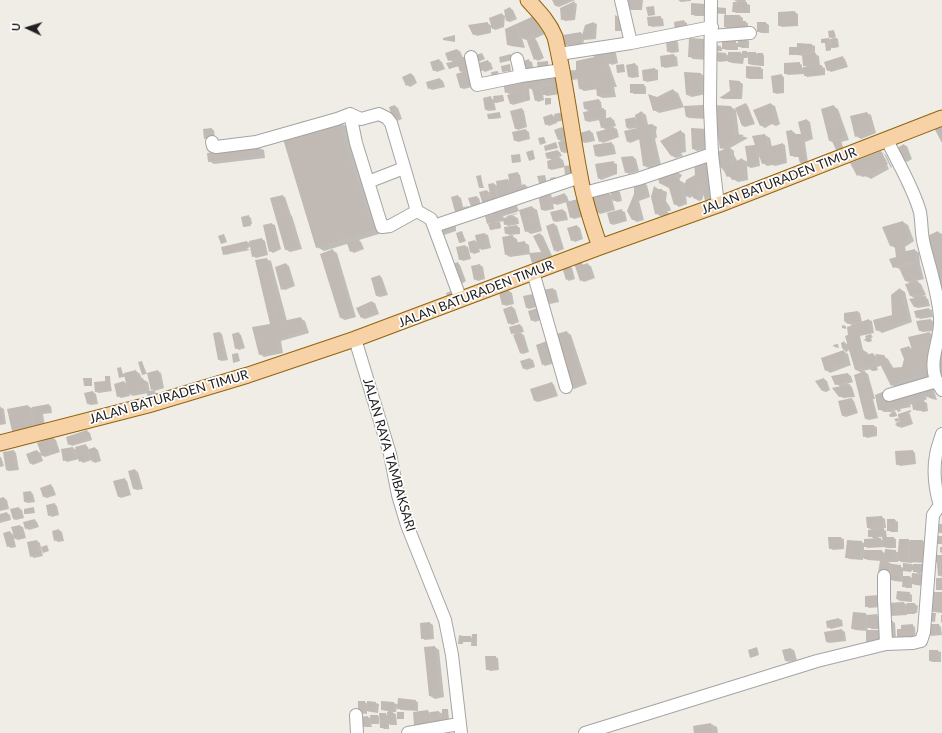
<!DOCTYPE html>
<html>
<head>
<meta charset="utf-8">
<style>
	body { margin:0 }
	#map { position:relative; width:942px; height:733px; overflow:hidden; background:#f0ede7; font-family:Lato,sans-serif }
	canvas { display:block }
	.north { position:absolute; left:8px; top:8px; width:40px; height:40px; -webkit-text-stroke:3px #fff; paint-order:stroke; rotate:274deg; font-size:11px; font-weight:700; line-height:16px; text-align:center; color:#202020 }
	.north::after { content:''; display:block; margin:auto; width:14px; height:18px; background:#202020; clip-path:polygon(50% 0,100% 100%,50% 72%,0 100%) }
</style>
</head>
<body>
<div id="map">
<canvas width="942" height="733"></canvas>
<div class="north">U</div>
</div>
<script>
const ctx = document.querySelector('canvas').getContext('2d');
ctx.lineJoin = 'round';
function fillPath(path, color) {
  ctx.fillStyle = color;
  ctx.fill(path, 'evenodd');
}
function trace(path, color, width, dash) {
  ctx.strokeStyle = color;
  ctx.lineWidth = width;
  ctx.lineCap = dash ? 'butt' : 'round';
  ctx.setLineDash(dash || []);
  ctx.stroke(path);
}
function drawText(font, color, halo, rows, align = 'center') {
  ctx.font = font + ' Lato,sans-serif';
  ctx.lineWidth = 3.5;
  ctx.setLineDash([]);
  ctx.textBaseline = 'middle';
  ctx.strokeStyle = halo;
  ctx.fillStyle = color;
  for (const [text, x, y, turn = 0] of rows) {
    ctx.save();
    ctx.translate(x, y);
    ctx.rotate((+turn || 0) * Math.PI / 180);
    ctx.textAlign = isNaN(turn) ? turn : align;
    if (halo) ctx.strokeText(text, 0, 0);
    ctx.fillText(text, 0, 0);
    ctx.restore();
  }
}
const shadow = new Path2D(`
	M553,0H575L559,7L556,6Z
	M625,0H643L642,10H631L628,8Z
	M678,0H691V1L681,2Z
	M734,0H746L745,3L750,5V13H736L733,11L739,3Z
	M575,3L577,4L575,20L565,21L562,19Z
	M709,6V16H695L692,14Z
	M510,8L513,10L517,19L510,22L507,21L505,11Z
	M726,9V16H740L743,18V22L748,23V29H728L725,27V14L716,13Z
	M795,12L798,14V26L782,27L779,25Z
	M502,14L505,16L504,27L495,30L491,27V33L477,36L474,34L487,23L492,26Z
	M660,17L663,19L664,26L652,27L649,25Z
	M540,19L545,34L534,39L537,41L544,58L538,61L535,59L528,41L522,38L525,48L511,46L508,44L516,25L518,26Z
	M684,21L687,23L688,32L679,33Z
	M594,23L597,24L596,39L584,40L583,45L568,46L565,44L564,36L581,33L583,34L586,26Z
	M766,23L769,25V33H761L758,31Z
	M834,31L836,37H834L838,39L839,47L833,48L831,47V50L828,51L826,43H822L828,39H833L830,37Z
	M690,39L709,60L693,59L689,56Z
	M746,39L749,41V48H742L738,46V50H726L722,48V51H715L714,46L723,48L735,42L739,44Z
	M675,40L678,42L679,52L671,53L668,51Z
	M812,45L815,46V54L819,56L820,66L825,68V75L807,77L804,74L788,75L785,73L799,63L802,65V68L807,67L803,65V56L798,55Z
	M457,50L460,51L476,86L464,89L461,88L463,73L461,71L459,66L449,69L453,62L449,60Z
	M613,51L616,53L618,63L612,65L608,62L617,87H614L616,97L603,98L598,96V89L584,91L579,88L578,79L573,80L568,77L603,52L607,54Z
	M747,52L764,55V66L752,65L749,64V58L743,55L742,56L745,58H744L743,64L732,63L728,61L719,62L717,60L726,54L729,56L741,53L743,55Z
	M674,55L677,57L678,66L665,68L662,66Z
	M842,57L845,59L848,67L831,72L828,70Z
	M439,60L442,62L445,69L437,72L434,70Z
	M488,61L491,63L493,69L485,72L482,70Z
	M529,61L532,62L535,74L528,76Z
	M635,64L638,66L639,77L632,78L629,77Z
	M760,68L763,69V79H749L747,77Z
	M655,69L658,70V80L647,82L644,80L643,71Z
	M411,74L414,76L417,83L410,87L407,85Z
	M701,74L705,76L706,94L692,97L687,95Z
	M781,75L784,77V93L776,94L774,92Z
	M560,76V94L547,96L543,94L544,100L538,102L536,100L534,91L529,88L530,100L513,105L510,103L511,95L506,92L524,80L528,82Z
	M440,79L443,81L445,87L432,90L429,88Z
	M730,81L740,82L743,84L742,99H723L721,98L731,91Z
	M644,85L646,87V94H634L631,92Z
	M673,90L678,93L684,107L703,106L706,108L707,119L689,118L686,116L685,107L659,113L654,110L657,99Z
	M503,96L504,101L496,103L494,101L496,110L489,111L486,110L490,97L494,100Z
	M599,100L601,102L602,109L606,110V119L611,118L614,120L616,126L612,127L617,129L619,137L603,143L600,141L606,130L602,127L600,120L589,122L586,121L590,112L585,109Z
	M746,104L748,106L755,124L745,127L743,126Z
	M771,104L775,106L780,124L776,126L772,124L765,128L760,125Z
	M395,106L398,108L402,119L397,121L394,120Z
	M833,106L838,109L849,140L841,142L843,148L838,150L834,143L830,141L822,110Z
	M731,107L736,110L739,135L748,138L730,148L734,151V155L738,162L742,159L748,162L746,147L757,145L765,135L770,138L772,147L783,144L785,145L787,163L775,166L773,165L767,166L763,163L759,156L760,166L751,168L747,166L748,180L738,182L728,176L725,150L721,148Z
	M522,109L524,111L527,127L518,130L515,128Z
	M642,112L646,115L648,125H653L657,127L656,132L657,137L655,139L661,165L649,168L644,166L640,139L630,143L628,141L636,129V128L629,129L626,127L635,119L637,120Z
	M500,113L501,118L489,119Z
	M867,113L871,115L876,133L861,139L856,136Z
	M552,115L556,117L557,123L549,126L546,124Z
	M807,120L810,122L813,139L805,142L808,163L804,164L801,162L799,157H794L791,155L792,131L795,133L796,135H803Z
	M304,121L306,127L296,129L295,124Z
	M339,122L346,126L379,234L359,240L361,242L364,249L354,253L351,251L347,244L324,251L317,247Z
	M562,128L565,129L568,138L564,140L568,143L571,152L564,153L562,152V142L558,139Z
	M211,129L214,130L215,139L208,140L205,138Z
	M692,129L714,147L697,151L693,149Z
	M526,130L529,132L530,139L518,142L515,140Z
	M590,131L593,133L595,141L585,143L583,142Z
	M681,131L685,134L686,152L681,153L683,156L676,158L672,156Z
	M611,143L614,145L616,154L599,157L596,156Z
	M904,145L907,146L912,159L907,162L905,161L898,148Z
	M259,148L264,150L265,158L214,164L209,161L208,154Z
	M557,151L560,152L562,156L558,157L563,160L565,167L572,166L575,167L576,175L569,176L566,175L565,167L551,170L549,168L548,161L552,160L548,158L546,154Z
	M881,152L886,155L892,167L891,168L884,154H882L889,169L871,179L866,176L863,177L858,175Z
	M633,157L636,159L639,171L629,174L626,172Z
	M614,163L617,164V174L601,180L599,178L596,165Z
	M677,172L682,175L679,180L686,184L696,175L719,199L710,202L705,200L704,194L702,200L699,201L694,198L693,196L690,198L686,196L687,204L679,207L675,204L670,188L659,176Z
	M517,173L520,175L522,186L525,185L528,187L530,194L495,201L492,199L493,204L487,206V191L491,193L494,184L498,186L508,180L510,181Z
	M480,176L484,188H480Z
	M555,177L558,183L551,184L550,178Z
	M643,182L647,185L650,197L639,201L644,220L637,222L632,219L628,211Z
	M617,190L620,192L622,201L617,202L612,199L615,210L600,214L597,212L608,193L613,196Z
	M658,190H662L667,192L666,201L670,207L671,211H667L672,216L668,217L660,216L656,213Z
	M548,193L551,194L552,198L565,195L567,196L569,202L585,216L574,219L571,217L567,202L557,205L553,203L554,209L545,211L542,210Z
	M282,196L285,197L291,215L292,216L302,249L290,252L285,249Z
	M458,196L461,198L463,207L469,206L470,212L459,213L456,212Z
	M476,197L479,198L482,209L470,199Z
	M514,204L517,206L519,211L505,215V216L503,215L504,219L508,218L506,216L519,213L512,216L518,218L519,224L508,226L505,224V221L498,222L500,223L501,228L490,230V224L488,223L499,209L503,211Z
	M532,207L537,210L542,231L531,234L526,231Z
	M563,210L566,212L568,220L556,222L553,221Z
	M622,211L625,212L627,221L613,225L610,223Z
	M248,216L251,218L252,224L246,226V227L244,226Z
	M903,222L908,225L914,241L905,247L906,252L915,250L919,253L920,264L924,279L916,281L921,284L926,295L923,296L928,299L930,306L918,308L915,307L916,299L911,296L912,284L906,281L900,269L894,267L897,258L895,248L891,245Z
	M272,224L275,225L281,249L273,253L270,251Z
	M554,224L557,226L564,249L557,252L555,250Z
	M453,225L456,226V231L444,235L441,233Z
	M517,226L520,228V234L510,235L517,239L518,243L524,242L529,245L530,254L542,253L540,234L543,236L553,258L536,264L533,262L531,254L510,257L505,254L512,237L506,233Z
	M577,226L580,228L583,239L575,242L572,240Z
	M462,232L466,241L461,243L460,242Z
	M938,232L942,234V301Z
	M485,234L488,235L491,248L482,250L479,248L480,252L474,254L471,252L475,241L478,243Z
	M262,239L265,241L268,255L256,258L253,256L252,248L245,245L244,247L250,250L224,255L247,242L250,243Z
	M465,246L468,247L471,259L463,261L460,259Z
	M332,250L337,253L356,317L345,320L341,318Z
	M266,259L271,261L287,321L300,318L305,321L309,333L281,341L283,353L264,357L260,354L271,324Z
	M581,262L584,266L588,265L591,266L595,278L584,282L581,280Z
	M458,263L460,265L466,281L460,283Z
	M286,264L289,266L295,286L285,290L282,289Z
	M480,265L483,267L485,279L478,281L475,279Z
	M569,266L572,268L575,279L569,281L567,279Z
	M380,276L382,278L388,295L380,297L377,296Z
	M553,289L556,290L559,302L550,304L547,302Z
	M900,289L905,292L912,322L882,333L877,330L893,315L892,296Z
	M451,291L453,295L447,296L446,293Z
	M509,291L512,293L514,304L506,306L503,304Z
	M538,294L547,318L535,322L532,320L538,309L537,307L529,309L527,308Z
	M372,302L375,303L379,314L365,319L362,318Z
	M512,307L515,309L519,322L512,325L509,323Z
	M929,309L932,310L933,317L920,319L917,317Z
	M858,312L860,313L862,322L869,320L872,321L874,333L860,336L863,350L868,353V355L873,354L878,358L883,356L888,359L894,369L903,368L909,347L912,349L909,338L930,333L935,336L931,381L937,400L932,399L926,396L927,399L923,401L927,403L928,411L923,412L920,410L917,411L914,409L913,404L910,405L911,407L900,409L901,411L898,412L897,410L893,411L896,413L897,416L892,417L890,415L892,412H884L879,409L896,387L892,385L882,365L877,367L878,370L874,371L871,369L863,371L868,374L875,399H873L878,418L869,420L866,419L862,373L856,370L849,350L847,351L848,353L843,348L842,343L844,342L847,344L853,326L848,323Z
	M931,320L933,321L934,331L922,332L920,330Z
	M519,325L522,326L524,332L520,333L524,335L529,352L523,354L520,353L516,335L512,333Z
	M842,325L846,326V329L842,328Z
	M567,332L571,335L587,384L574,389L569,386Z
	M220,333L222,334L228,360L222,361L219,360Z
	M238,333L241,335L245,348L239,350L236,348Z
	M871,335L873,337L871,338L872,341L869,342L865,341Z
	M550,344L555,363L545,366L543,364Z
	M837,344H838L839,348L834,347L833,345Z
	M843,351L848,354L851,366V365L830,373L826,370Z
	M530,359L533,360L535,367L526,370L524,368L522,362Z
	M142,362L147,374L158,371L161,373L164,388L155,391L152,389L148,373L143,374Z
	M121,368L123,374L136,371L140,374L142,379L148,382L150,392L155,391L156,395L150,397L148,393L133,396L129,394L130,396L121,398L118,396L124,382L127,384L125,377H120Z
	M848,374L851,376L853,382L847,384L852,387L855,397L843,398L840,396L842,387L836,384Z
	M109,377L112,391L99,393L96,392Z
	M824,379L827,381L830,390L826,392L823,391Z
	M552,383L554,385L558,396L538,402L535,401Z
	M93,392L96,394L98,404L91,405L88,404Z
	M851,399L854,401L858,413L846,417L843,416L839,402Z
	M48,405L51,406L52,413L43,414L45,426L39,427L36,425L37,429L17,433L13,431L8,410L28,406L32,408Z
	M0,407L4,409L6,424L0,425Z
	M907,412L910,414L913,424L901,428L897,424L901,420L896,422L894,419L898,418L900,419Z
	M863,426H874L877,427V436L867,438L864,436Z
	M87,431L90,433L92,440L72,446L69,444Z
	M53,438L56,440L60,452L45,457L41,455L43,461L33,465L31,463L37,451L42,454Z
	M85,445L88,447L89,450L95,448L98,450L101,461L95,463L92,460L83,463L79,459L67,462L64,460L73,448L77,450Z
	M14,451L16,453L19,470L9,471L6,470Z
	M913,451L915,453L916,464L900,466L897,464Z
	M0,457H1L4,466L0,467Z
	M135,470L138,472L143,489L137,490L134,489Z
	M124,479L127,481L131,495L121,498L118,496Z
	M50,485L53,487L56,495L47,498L44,497Z
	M31,492L33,494L35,502L28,503L25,502Z
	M4,498L7,500L9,509L0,511V499Z
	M54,504L57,506L59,515L52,517L49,515Z
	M19,508L22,510L24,518L16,520L13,519Z
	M34,508L35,513L25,514Z
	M7,513L10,515L11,520L0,523V515Z
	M882,517L885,519L886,528H882L886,531L887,538H893L896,539V548H887L884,547L868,548L864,546V551H882L886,554L895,551L899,553V540H909L911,542L923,541L926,543V549L912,563L901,562L898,560V562H887L904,568V564L916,565L914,564H922L927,567V573H920L926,576L925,586L915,585L912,583V588H906L903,586L904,582L894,581L891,579L892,575L879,572L881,561L868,560L863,558V560L849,559L847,557L862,542L865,544L875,539L869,536L872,530L868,528ZM878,537H883V541ZM903,570L912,571V570L919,574L913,579L910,577H903Z
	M35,520L37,522L39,527L29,530L26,528Z
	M888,520H895L898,522V532H891L888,530Z
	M20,526L23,527L26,538L18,540L14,538L16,547L11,548L8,546L10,532L14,535Z
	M59,530L62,532L64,541L58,542L55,540Z
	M829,538H841L844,539V549L833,550L830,548Z
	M37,541L40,543L43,556L34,558L31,556Z
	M940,547H942V553L940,552Z
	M942,556V577L939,575L937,563L934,562Z
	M909,593L912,595V602L900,601L897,599Z
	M942,593V613L934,612L931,611V599Z
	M866,597L882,607L869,608L866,606Z
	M904,603L908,605L915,604L918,606L917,613H909V614L907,613V615L891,616L889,614Z
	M854,613L866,614L868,616L877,615L879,617L880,629H872L868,627L867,631L855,630L852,628Z
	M941,615H942V623L941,622Z
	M839,619L842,620L843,626L831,629L828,627Z
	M893,622L895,623L896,638H891Z
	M430,623L433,625L434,639L425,640L422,638L421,624Z
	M912,625L915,627L916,641L902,630Z
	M939,625L941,627L942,635L931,636L928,634Z
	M842,630L845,632L846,641L829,643L827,642Z
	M476,635L477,636V646H473V642L463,641V644H459L460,636L473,638Z
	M435,647L439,650L444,697L435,699L430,696Z
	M791,649L794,650L797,660L789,662L786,661L783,651Z
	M930,651H938L941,652V662H932L930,660Z
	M495,657L498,658L499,670L490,671L487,669Z
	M415,701L418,702V711L401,710L397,707L396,712H391L396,714L397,725H391L389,724V729H384L381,727L385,714L388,715V711L382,710L394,703L399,705Z
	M365,702L368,704L376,703L379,704L378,713L371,712L367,711V714L359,713Z
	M448,710L449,719H443V725L418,726L415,724L428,711L430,713L439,712L443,714Z
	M378,716L379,717V724L371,723L372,727H365L362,726V718L368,717L372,719Z
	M711,724L717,727L718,733H695Z`);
const building = new Path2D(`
	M552,0H569L555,6Z
	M624,0H640L639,9H627Z
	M575,1L572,19L561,20L560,8Z
	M733,2H747V12H732Z
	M691,3L706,4V15H691Z
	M654,6L655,15L648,16L646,7Z
	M510,7L515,18L506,21L504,10Z
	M715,7L726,8V14L714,13Z
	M795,11L796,25L778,26V12Z
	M502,13L501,26L492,29L489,18Z
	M536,15L541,32L523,39L516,24L522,47L507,45L505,29L516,24Z
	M615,15L622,19L623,31H615Z
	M724,15H740V21H746V28L724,27Z
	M661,16V25L648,26L647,17Z
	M684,20L685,31L675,32L674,22Z
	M488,22L489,32L473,35L468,25Z
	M594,22L593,38L581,39V44L564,45L563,35L581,32V39L585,25Z
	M757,22H766V32H757Z
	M834,30L835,37L829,38L828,31Z
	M455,35V42L443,40V38Z
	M535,38L542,56L534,60L527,41Z
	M689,38L706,39L705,58L688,57Z
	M738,38H747L746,47H738Z
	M829,38L831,50L826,51L825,43H821V39Z
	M837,38L838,47L831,48L830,39Z
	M675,39L677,51L667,52L666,41Z
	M722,41H736V49H722Z
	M797,43L812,44V53H801L800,55H789V47H797Z
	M713,45L721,46V51H713Z
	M457,49L460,56L448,61L445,53Z
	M613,50L616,62L608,64L606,52Z
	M603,51L613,86L610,85L612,94L597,96L596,87L579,89L577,77L567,78L566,71L576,70V61L594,57L593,53Z
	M742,51H747V58H742Z
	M716,52L726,53L725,61H716Z
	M728,52H741V63L728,62Z
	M748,52H756V64H748Z
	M482,53L485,59L478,62L475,55Z
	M757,53H763V66L757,65Z
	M816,53L817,64L803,66L802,55Z
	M511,54L512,60L500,63L499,57Z
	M674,54L675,65L661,67L660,56Z
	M466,56L470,68L460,72L456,60Z
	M843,56L845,65L827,71L824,62Z
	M439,59L443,68L433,71L430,62Z
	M529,59L533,73L524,75L521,62Z
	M488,60L490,68L481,71L479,63Z
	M456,61L457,66L449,69L446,63Z
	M548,61L549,70L538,71L537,62Z
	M800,62V73L784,74V63Z
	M635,63L637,76L628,77L626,65Z
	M510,64L511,71L502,72L501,66Z
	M624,64L625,72L617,73L616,65Z
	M822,65L823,74L804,76L803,67Z
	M746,66L761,67L760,78H746Z
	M655,68V79L643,81L642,70Z
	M469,70L473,84L460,88L456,74Z
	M498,71L499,76L492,78L491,72Z
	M556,72L558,82L528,89L526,78Z
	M684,72L701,73V92L686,95Z
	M411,73L415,81L406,86L402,77Z
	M782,74V92L773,93L771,76Z
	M440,78L442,85L428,89L426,82Z
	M524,78L525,89L505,93L503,82Z
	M729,80L740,81V98H719L730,91Z
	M556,84L558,93L543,95L542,87Z
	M630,84H644V93H630Z
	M540,88L542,99L535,101L532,89Z
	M525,89H528L530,100L526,101L524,91Z
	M673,89L681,105L653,111L648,94L657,97Z
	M522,91L524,100L510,104L507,95Z
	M503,95L504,101L494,103L493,96Z
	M491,96L493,108L485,110L483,98Z
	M545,98H551V104L545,105Z
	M599,99L600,107L584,109L583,102Z
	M746,103L753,122L742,126L735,108Z
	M771,103L776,121L771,124L767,121L760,126L753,110Z
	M395,105L399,118L393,120L389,107Z
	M703,105L704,118L686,117L684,106Z
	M713,105L731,106L735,134L744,135L720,149Z
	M834,105L845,137L829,141L821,109Z
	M522,108L525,125L515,129L510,111Z
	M604,108L603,117L585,121L583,112Z
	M642,111L644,125L653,124L652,129L653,134L651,136L657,163L643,166L639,138L627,142L624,131L637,128L635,115Z
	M500,112V118L488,119L487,114Z
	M564,112L565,120L556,122L554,114Z
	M867,112L872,131L855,137L850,116Z
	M552,114L555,122L545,125L543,117Z
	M611,117L613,125L601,128L599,120Z
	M635,117L636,126L626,127L625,119Z
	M807,119L811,138L802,140L806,162L800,163L798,156H790L786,131L792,130L793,134H801L798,122Z
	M942,120V143L932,124Z
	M339,121L373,230L316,248L283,139Z
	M562,127L566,137L558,140L554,130Z
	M614,127L617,136L599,142L596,132Z
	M212,128L213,137L204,139L203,129Z
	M691,128L707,129L709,145L692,149Z
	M526,129L528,138L514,141L512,132Z
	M590,130L592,140L582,142L580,133Z
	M681,130L682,149L678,150L679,153L671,156L660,141Z
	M765,134L770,158L769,147L783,143L784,161L772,165L771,162L762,164L756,146L758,164L748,167L745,146L755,145L752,136Z
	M544,137L546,143L540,145L538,138Z
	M566,140L568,150L561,152L558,142Z
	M832,141H841L843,147L836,150Z
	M556,142L558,148L545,151L544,146Z
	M612,142L613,153L595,156L593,145Z
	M904,144L909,158L904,161L897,148Z
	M259,147L260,156L208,162L207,153Z
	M730,147L729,152L734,160H730V165L742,158L744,178L732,180L730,176L727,177L724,171L716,162L717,152Z
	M533,150L535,159L529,161L526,152Z
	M558,150L559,155L547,159L545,153Z
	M881,151L888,164L866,177L863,173L857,176L850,163Z
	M520,154L521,162L512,163L511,155Z
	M633,156L637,170L625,173L621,157Z
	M560,157L563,166L548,169L547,161Z
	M709,158L715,196L705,200L702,189L698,193V197L694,199L690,192L685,196L684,187L686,180L695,175L694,163Z
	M614,161L615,173L598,179L595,164Z
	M573,165L574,174L565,175L564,166Z
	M678,171L675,176L680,180L683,202L674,205L669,188L659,183L658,176Z
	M518,172L520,184L510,186L508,174Z
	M481,175L483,187L479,188L476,176Z
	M545,175L547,184L540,186L537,176Z
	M508,179L511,197L499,199L496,181Z
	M643,181L646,195L635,199L640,218L632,220L627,211L634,194V183Z
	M494,183L497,199L491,200L488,184Z
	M525,184L528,193L513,197L511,188Z
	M654,186L658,189H662V198L666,203L667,209H664L668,214L663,215L655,214L651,197Z
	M617,189L620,200L613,201L610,190Z
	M487,190L491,203L483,205L479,192Z
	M548,192L552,208L541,210L538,194Z
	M608,192L612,208L597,213L592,196Z
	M565,193L567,200L553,204L551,198Z
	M283,195L298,247L285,250L270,198Z
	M458,195L462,210L455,212L451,197Z
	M477,196L480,208L472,210L468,198Z
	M578,199L582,215L570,218L566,202Z
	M515,203L517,212L503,216L500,207Z
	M532,206L538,228L525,232L519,210Z
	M499,208L502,219L487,224L485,216L493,214V210Z
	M563,209L565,218L553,221L550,212Z
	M622,209L624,220L610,224L607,213Z
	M249,215L251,226L243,227L241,217Z
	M515,216L516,222L504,225L503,218Z
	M903,221L909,238L901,244L902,252L915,249V260L893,268L889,259L896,257L895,247L890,246L882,227Z
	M500,222L501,228L490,230L488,224Z
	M272,223L279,248L269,252L263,225Z
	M554,223L562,248L554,251L546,226Z
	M453,224V230L441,234L439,228Z
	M517,225L518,233L505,234L504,227Z
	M577,225L581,238L571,241L567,228Z
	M462,231L465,241L459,243L456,233Z
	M938,231L942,241V301L925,237Z
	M485,233L488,247L478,249L475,235Z
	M540,233L550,256L532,263L529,253L541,252L533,236Z
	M224,234L227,242L221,244L218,236Z
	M513,235L514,243L525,241L526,252L505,255L502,237Z
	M262,238L266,254L252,257L249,241Z
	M358,239L362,247L350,252L347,243Z
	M475,240L477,251L470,253L468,242Z
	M247,241L249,248L223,255L221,247Z
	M465,245L469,258L459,260L456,247Z
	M333,249L352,315L340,318L320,254Z
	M267,258L283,321L301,317L305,330L277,339L279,351L259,355L252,327L270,324L255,260Z
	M581,261L582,265L588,263L592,277L580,281L574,263Z
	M458,262L465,282L458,285L451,265Z
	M918,262L921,278L905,281L899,268Z
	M286,263L293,284L281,290L275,267Z
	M480,264L483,277L474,280L471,266Z
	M569,265L573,277L566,280L562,267Z
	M380,275L385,294L376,296L371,278Z
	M918,281L923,294L910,296L905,284Z
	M553,288L556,300L546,303L543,290Z
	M900,288L908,320L876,331L873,320L892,315L891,295Z
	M509,290L512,303L502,305L499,293Z
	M538,293L541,304L526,308L523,296Z
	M926,296L927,305L914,307L909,299Z
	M372,301L376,312L361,318L356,308Z
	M512,306L517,321L508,324L503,309Z
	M541,307L544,317L531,321L528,311Z
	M929,308L930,316L916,318L914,311Z
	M858,311L860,321L848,324L844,321V313Z
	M869,319L871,332L858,335L861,350L863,349L865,355L873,353L876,363L855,370L845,336L848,335L847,327Z
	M931,319V330L919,331L916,321Z
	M520,324L522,331L511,334L509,327Z
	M567,331L583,382L568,387L553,335Z
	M220,332L225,359L218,360L213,333Z
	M239,332L243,347L235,349L232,334Z
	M930,332L927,355V377L933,398L927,397L919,374L891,386L875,354L884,355L891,368L902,367L904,359L900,349L909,346L913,353L908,337Z
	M521,333L527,351L520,353L513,335Z
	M942,333V386L937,374Z
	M871,334L872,337H870L871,341L867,342L866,340L863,341L866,338L865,336Z
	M547,341L553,362L542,365L536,345Z
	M844,341L847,352H846L842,348L841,343Z
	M844,350L846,363L825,371L821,358Z
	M238,353L240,361L233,363L232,354Z
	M530,358L533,365L523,369L520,361Z
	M142,361L146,374L142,375L138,362Z
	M876,365L877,370L872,371L868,367Z
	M121,367L123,377L119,378L117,368Z
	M136,370L138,379L143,378L146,390L128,394L124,373Z
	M158,370L162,387L151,390L147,373Z
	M865,371L873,397L871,398L876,416L865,419L854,375Z
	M848,373L851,381L835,385L831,376Z
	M105,376H110L111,390L95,392L94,382L105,381Z
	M919,377L922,397L886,410H878L875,395Z
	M83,378H92V386H84Z
	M824,378L828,389L822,391L815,381Z
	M124,381L127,395L117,397L114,384Z
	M552,382L556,394L534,401L530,389Z
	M850,384L853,396L839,397L832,388Z
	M154,390L155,395L148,397L146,392Z
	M93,391L96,402L87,404L84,393Z
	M852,398L856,412L842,416L838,401Z
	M924,400L926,410L919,411V409L913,410L912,404H915L916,402Z
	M49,404L50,411L40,413L43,425L35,426L32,407Z
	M0,405L4,423H0Z
	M28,405L33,427L12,431L7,409Z
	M911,410V412L908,413L911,423L898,427L895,424L899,421L901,423L898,416L901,415L898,416V414Z
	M895,411L897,416L890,417L889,415L891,413Z
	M862,425H874L875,434L863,437Z
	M87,430L90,438L68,445L66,437Z
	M53,437L58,451L42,456L37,443Z
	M86,444L89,459L79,462L75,447Z
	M73,447L75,458L63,461L61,449Z
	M95,447L98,460L92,462L89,449Z
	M14,450L16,469L6,470L3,452Z
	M37,450L41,460L30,464L26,454Z
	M913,450L914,463L896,465L895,451Z
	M135,469L140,487L133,489L128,471Z
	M125,478L129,494L118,497L113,481Z
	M51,484L54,494L43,497L40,488Z
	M31,491L32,501L24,502L23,492Z
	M4,497L7,508L0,510V498Z
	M55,503L57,514L48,516L46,505Z
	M19,507L21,517L13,519L10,509Z
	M34,507V513L24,514V509Z
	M7,512L9,518L0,521V514Z
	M882,516L883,527L867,528L866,517Z
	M35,519L36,526L25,529L23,522Z
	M887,519H895V531H887Z
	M939,524H942V533H939Z
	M20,525L24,537L15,539L11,527Z
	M884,528V536L868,537V530Z
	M59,529L61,539L54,541L52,531Z
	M10,531L14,545L7,547L3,533Z
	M937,536H942V544H937Z
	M828,537H841L842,548L829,549Z
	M882,537H894V547H883Z
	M881,538V547H864V539Z
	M899,539H909L908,561H897Z
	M37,540L40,554L30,557L27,542Z
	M847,540L862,541L860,559L845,558Z
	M910,540H923V548H925V563L910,562Z
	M47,545L49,551L43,553L41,547Z
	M885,549L896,550L895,561H884Z
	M864,550H882V560L864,559Z
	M933,555H942V562H933Z
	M880,561L889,562L888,574L878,573Z
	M903,563L912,564L911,572L903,571Z
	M937,563H942V575L938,576Z
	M891,564L901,565L900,581L890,580Z
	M913,564H925L924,572H913Z
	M912,573L923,574L922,585L911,584Z
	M903,576H910L909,587H902Z
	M936,578H942V590H936Z
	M897,591L910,592L909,601L896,599Z
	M930,592H942V600L930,599Z
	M880,595V606L865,607V596Z
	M931,600L942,601V612L930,611Z
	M904,602V614L888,615L887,603Z
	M907,603H915V614H906Z
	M853,612L866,613L864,630L851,629Z
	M928,613H936L935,622L928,621Z
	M877,614V628H868L867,615Z
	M839,618L841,625L827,628L826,621Z
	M887,621H893V636L887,637Z
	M430,622L431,638L421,639L420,623Z
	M913,624V640L897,638V629H901V625Z
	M927,624H939V634L927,635Z
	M842,629L844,640L826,642L824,632Z
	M866,630H882L881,644L866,643Z
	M472,634H477L476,646H471Z
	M459,635L463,636L462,644H458Z
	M463,636H471V642H463Z
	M435,646L440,695L429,696L424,647Z
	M757,647L759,655L750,658L748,650Z
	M791,648L794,659L785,661L782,650Z
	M929,650H938V661H929Z
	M485,656H496V669L486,670Z
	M398,698L416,700L415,710L397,709Z
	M358,701H365V713H358Z
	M367,701L376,702L375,712L367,711Z
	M381,701L394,702V711L381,710Z
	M442,709H448V720H442Z
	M428,710L430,723L414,725L413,712Z
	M439,711L441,724L432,725L430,712Z
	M387,712H393L394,724H388Z
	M397,712H404V719H397Z
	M379,713H386L387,728H380Z
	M370,715H378V724H371Z
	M368,716L369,726H361V717Z
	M711,723L712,733H694L693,726Z`);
const minor = new Path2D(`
	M621,0L631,43
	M711,0L710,106L712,154L718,205
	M711,36L750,33
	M559,54L631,43L712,27
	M471,57L477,85L521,76L562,70
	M517,59L521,76
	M350,114L356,143L382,227L390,226L417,211
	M887,140C898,163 913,187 920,212C922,223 921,234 924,245C930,269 938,292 940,317C942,337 929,357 935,377C936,382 940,386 942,390
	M212,142L213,146L216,147L256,142L337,119L350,114L361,119L379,114L387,118L391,123L417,211L431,219L461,300
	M368,182L404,168
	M584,193L638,179L712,154
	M434,226L580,177
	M533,272L566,387
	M355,339L390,454L398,495L407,525L445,620L452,655L461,733
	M889,395L937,381
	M940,505C935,490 933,470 936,455C937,448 940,441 942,434
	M884,576V599L886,644
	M356,715L357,733
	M408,733L459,724
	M585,733L817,661L886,644L913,643L921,641L924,632L933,515L940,505L942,503`);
const major = new Path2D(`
	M528,0C539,12 549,22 555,37C566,83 571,130 580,176C584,200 592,224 600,247
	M0,443L148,405L248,375L355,339L600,247L718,205L942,118`);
const streetNames = [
	["JALAN BATURADEN TIMUR",779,181,-21],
	["JALAN BATURADEN TIMUR",476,294,-21],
	["JALAN BATURADEN TIMUR",169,397,-16],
	["JALAN RAYA TAMBAKSARI",389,455,74]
];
fillPath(shadow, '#0003');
fillPath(building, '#c0b9b4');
trace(minor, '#a4a4a4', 14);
trace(major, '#92630a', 17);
trace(minor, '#fff', 12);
trace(major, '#f6d2a6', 15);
drawText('13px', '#202020', '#fff', streetNames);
</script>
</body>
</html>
